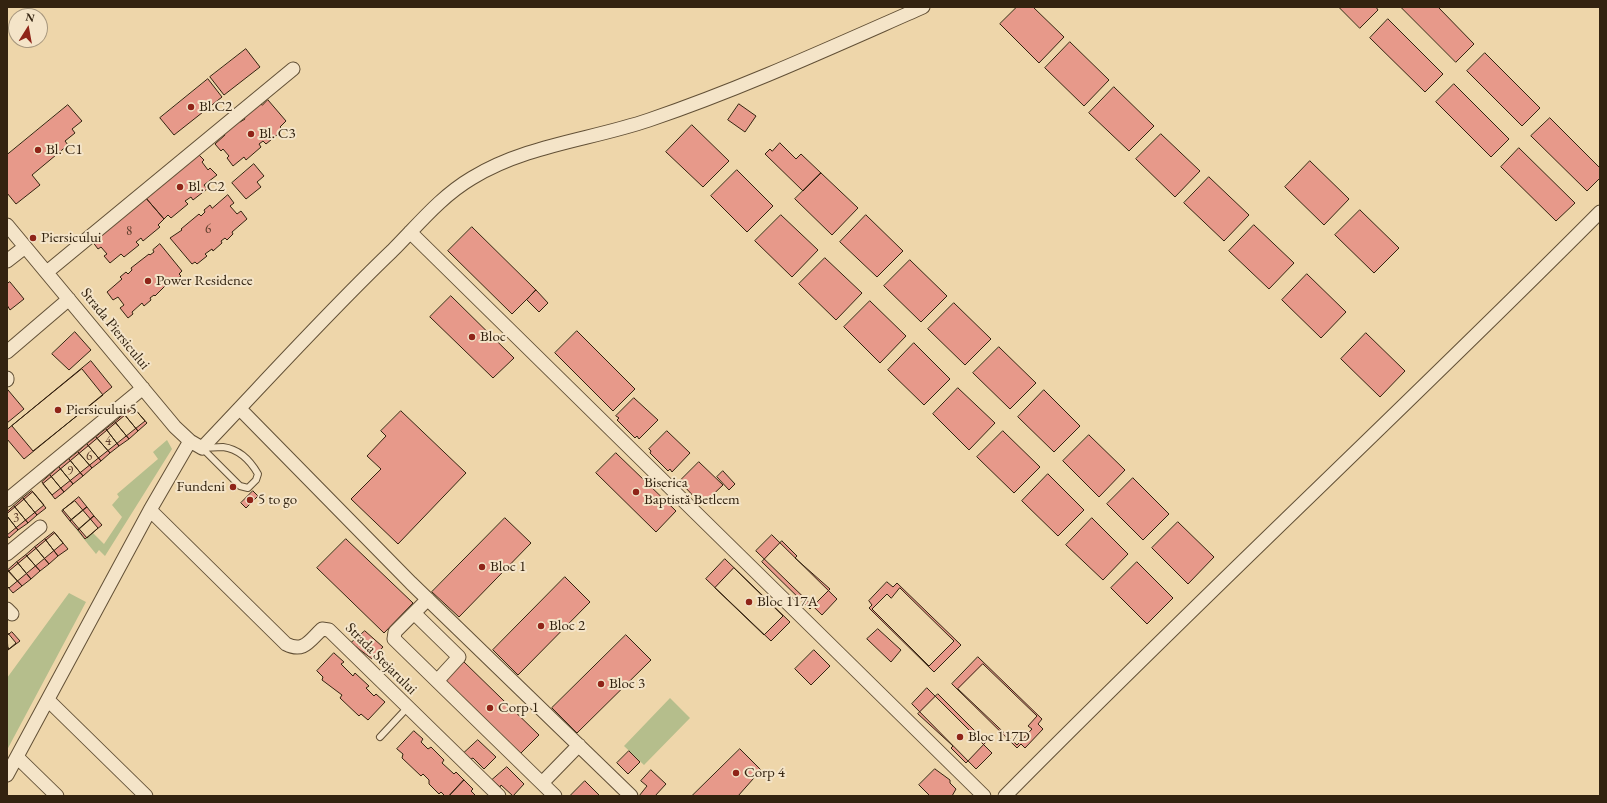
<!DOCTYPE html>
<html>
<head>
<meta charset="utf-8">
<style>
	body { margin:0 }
	#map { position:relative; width:1607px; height:803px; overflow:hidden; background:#eed6aa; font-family:"EB Garamond",serif }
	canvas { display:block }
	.frame { position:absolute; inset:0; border:8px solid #332310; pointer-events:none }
	.north { position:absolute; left:8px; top:8px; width:40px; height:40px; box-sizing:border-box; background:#f4e4c8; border:1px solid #a7977e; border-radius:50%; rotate:11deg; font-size:11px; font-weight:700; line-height:16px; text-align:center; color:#332310 }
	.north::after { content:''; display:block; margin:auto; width:14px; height:18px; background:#8f2418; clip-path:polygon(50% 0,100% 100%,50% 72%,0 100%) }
</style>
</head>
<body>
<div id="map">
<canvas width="1607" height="803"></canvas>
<div class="frame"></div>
<div class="north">N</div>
</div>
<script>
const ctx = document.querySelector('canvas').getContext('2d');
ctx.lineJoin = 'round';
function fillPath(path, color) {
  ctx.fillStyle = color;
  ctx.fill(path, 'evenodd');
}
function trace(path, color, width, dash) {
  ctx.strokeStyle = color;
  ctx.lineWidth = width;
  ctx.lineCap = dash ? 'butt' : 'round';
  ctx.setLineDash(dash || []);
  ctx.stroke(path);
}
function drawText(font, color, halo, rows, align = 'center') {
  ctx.font = font + ' "EB Garamond",serif';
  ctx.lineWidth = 4;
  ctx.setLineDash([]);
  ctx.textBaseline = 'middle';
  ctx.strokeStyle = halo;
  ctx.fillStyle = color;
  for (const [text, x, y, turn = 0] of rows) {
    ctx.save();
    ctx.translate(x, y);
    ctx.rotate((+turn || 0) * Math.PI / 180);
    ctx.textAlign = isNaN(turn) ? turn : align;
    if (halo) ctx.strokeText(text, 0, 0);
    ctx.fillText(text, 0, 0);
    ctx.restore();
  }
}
const green = new Path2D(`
	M167,440L172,449L105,556L99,550L96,554L62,512L85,539L93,533L104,544L122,517L112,505L119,497L117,494L158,459L153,452Z
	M69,593L86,602L7,750V678Z
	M670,698L690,718L644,765L624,746Z`);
const building = new Path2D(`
	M1017,7H1033L1064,37L1039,63L1000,24Z
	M1339,7H1376L1378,10L1360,28Z
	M1401,7H1438L1474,44L1456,62Z
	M1388,19L1443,74L1425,92L1370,38Z
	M1070,42L1109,80L1084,106L1045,68Z
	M246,49L260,67L224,95L210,77Z
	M1485,53L1540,108L1522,126L1467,71Z
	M208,79L222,97L174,135L160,118Z
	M1454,84L1509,139L1491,157L1436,102Z
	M1114,87L1154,126L1129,151L1089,113Z
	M268,100L286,121L280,127L283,130L266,144L263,141L259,144L261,147L246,160L244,157L233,166L227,158L229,156L223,149L221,151L215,144L225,135L223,132L238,120L240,122L245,119L243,116L260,103L262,105Z
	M739,104L756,116L745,132L728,120Z
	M68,105L82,121L72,129L75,133L65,141L68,145L32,175L40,185L16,204L7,193V155Z
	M1550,118L1600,168V178L1587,191L1531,136Z
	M692,125L729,161L703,187L666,152Z
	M1161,134L1200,171L1175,197L1136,159Z
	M780,143L796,159L801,154L821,173L803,191L765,154L770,149L772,151Z
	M1519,148L1575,203L1556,221L1501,167Z
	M198,154L204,160L202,162L208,170L210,168L217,175L204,185L207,189L193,200L191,197L185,201L188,204L171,218L168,215L164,219L145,197Z
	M1310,161L1349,199L1324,225L1285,187Z
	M254,164L264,176L257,182L261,187L246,199L232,183Z
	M737,170L773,206L747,232L711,196Z
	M821,173L858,208L832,235L795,199Z
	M1209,177L1249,215L1224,241L1184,203Z
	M228,195L234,203L230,206L237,214L241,211L247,219L232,232L233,234L227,240L225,238L221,241L222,243L213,251L212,249L205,254L207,256L197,264L195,262L192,264L170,238L182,230L181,229L199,214L201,216L205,212L204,210L210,205L212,208Z
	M145,197L164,219L158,225L160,227L143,241L141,238L136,242L139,245L124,257L121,254L110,263L104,256L107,254L101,247L98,249L92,241Z
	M1360,210L1399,248L1374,273L1335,235Z
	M781,215L818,250L792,277L755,241Z
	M866,215L903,251L877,277L840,242Z
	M1254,225L1294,263L1269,289L1229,251Z
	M472,227L536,290L512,314L448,251Z
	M160,244L182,271L179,274L181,276L171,284L169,282L155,296L154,295L150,298L151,300L144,306L142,303L132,312L133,314L128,318L120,308L124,305L118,297L113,300L107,292L122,279L120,277L126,272L128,274L132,270L131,268L149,254L150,255L154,252L153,250Z
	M825,258L862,293L836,320L799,284Z
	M910,260L947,296L921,322L884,286Z
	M1307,274L1346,312L1321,338L1282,300Z
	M10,282L24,299L10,310L7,305V284Z
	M536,290L548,303L539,312L527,300Z
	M451,296L514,358L493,378L430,317Z
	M870,301L906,336L880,363L844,327Z
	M954,303L991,339L965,365L928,329Z
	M577,331L635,389L613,411L555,353Z
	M75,332L91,350L69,370L52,354Z
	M1366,333L1405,371L1380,397L1341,359Z
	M914,343L950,379L924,405L888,370Z
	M999,347L1036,383L1010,409L973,373Z
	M91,361L112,387L24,459L7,439V430Z
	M82,369L103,395L33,451L12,426Z
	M958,388L995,423L969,450L933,414Z
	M8,390L24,409L7,423V392Z
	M1044,390L1080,426L1054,452L1018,417Z
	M634,398L658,420L639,439L637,436L635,438L617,420L619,418L616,416Z
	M133,407L147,423L138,431L124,414Z
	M134,408L145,421L52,495L43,484Z
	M401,411L466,473L398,544L351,499L381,469L367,456L386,436L381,431Z
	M124,414L138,431L129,439L115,422Z
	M115,422L129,439L119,446L106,429Z
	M106,429L119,446L110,453L96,437Z
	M667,431L690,453L672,472L670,469L668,471L650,453L651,451L649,449Z
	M1003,431L1040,467L1014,493L977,457Z
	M1089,435L1125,470L1099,497L1063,461Z
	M96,437L110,453L101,461L87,444Z
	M87,444L101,461L92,468L78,452Z
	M78,452L92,468L83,476L69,459Z
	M616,453L676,511L656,532L596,473Z
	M69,459L83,476L73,484L59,467Z
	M699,462L723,485L704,503L702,501L700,503L682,484L684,483L681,480Z
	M59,467L73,484L64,492L50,475Z
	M723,471L735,484L729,490L717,477Z
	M1048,474L1084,510L1058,536L1022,501Z
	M50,475L64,492L55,499L42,482Z
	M1133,478L1169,514L1143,540L1107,504Z
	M32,491L46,508L37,515L23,498Z
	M253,491L258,496L246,508L241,503Z
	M33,492L44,505L7,535V514Z
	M79,497L87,507L70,521L62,511Z
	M23,498L37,515L28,523L14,506Z
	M75,501L98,528L87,538L63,510Z
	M14,506L28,523L18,530L7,516V512Z
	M87,507L94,516L78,530L70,521Z
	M7,516L18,530L9,538L7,535Z
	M94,516L102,525L85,539L78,530Z
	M505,518L531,543L459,617L432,592Z
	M1092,518L1128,554L1103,580L1066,545Z
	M1178,522L1214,557L1188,584L1152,548Z
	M54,532L68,549L58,556L45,539Z
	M55,533L63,543L9,588L7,586V573Z
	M772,535L837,599L822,615L756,551Z
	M45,539L58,556L49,564L35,547Z
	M346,539L413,603L384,633L317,568Z
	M782,541L797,556L795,558L830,589L810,609L762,562Z
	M35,547L49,564L40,571L26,555Z
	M26,555L40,571L31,579L17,562Z
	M725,559L790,622L771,641L706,579Z
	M17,562L31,579L22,586L8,570Z
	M1137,562L1173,598L1147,624L1111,588Z
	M734,568L783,616L764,635L715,588Z
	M7,570L22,586L13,593L7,586Z
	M565,577L590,602L518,675L493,650Z
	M887,582L893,587L897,583L961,645L934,672L869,608L872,605L869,601Z
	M900,588L954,641L929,666L872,609L887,594L891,598Z
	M878,629L901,650L891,662L867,639Z
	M365,631L383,647L372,659L351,643Z
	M7,632L16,643L9,649L7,646Z
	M12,632L20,641L8,650L7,636Z
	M626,635L651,660L577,733L552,708Z
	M814,650L830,666L811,685L795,669Z
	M334,653L344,662L341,664L353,676L355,673L369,686L366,688L374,696L376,694L385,702L368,720L361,714L359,716L340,698L342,695L322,680L323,677L317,671Z
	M978,657L1042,719L1038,724L1043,729L1025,748L1021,744L1017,748L952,684Z
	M463,661L539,735L518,756L442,682Z
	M983,664L1037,716L1028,726L1032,729L1017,745L958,689Z
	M927,688L992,753L976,769L912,704Z
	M938,694L986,742L966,763L951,748L953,746L918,714Z
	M414,731L423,739L421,742L428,749L431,747L444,760L442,763L454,774L456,772L464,780L449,796H445L441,792L439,794L429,784V780L423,774L421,776L402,758L403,754L397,749Z
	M478,740L496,757L484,769L473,758L471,759L464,753Z
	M740,749L761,770L738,796H692Z
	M629,751L640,762L628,774L617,763Z
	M507,767L524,784L513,796L501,785L500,787L492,780Z
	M935,769L950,780V783L956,789L952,796H930L919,785Z
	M651,770L666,784L655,796H639L647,786L641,781Z
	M464,780L473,789L471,791L476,796H449Z
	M585,781L600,796H570Z`);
const lane = new Path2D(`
	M223,447C238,449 250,460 258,474L256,480L248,488L240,486L202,448Z
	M380,737L408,707`);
const street = new Path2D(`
	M7,225L175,427L190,441L202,448C265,382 326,314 392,251C418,225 440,197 472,178C526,145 590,140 649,120C743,88 832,47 923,7
	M410,232L984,796
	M7,261L25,247
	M47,272L293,69
	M7,352L69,299
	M7,378V380
	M240,409L411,583L631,796
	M7,500L143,388
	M150,510L286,644C304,653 309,641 322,629L329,630L499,796
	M7,554L40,527
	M7,609L12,614
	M414,613L459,657L437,681L394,639L395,632L428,599
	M437,681L555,796
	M48,700L146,796
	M17,757L57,796
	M7,775L150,510L190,441
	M542,783L579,745
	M1005,796C1200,598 1404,409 1600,212`);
const markers = [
	[191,107,4,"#8f2418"],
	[251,134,4,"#8f2418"],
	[38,150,4,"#8f2418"],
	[180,187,4,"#8f2418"],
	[33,238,4,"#8f2418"],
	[148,281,4,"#8f2418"],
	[472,337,4,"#8f2418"],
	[58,410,4,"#8f2418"],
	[233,487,4,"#8f2418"],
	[636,492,4,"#8f2418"],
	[250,500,4,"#8f2418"],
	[482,567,4,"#8f2418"],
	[749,602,4,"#8f2418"],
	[541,626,4,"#8f2418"],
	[601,684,4,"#8f2418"],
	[490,708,4,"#8f2418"],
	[960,737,4,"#8f2418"],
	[736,773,4,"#8f2418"]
];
const numberNames = [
	["6",208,229],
	["8",129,231],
	["4",108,441],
	["6",89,456],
	["9",70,471],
	["3",16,518]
];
const poiNames = [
	["Bl.C2",199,107],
	["Bl. C3",259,134],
	["Bl. C1",46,150],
	["Bl. C2",188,187],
	["Piersicului",41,238],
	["Power Residence",156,281],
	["Bloc",480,337],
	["Piersicului 5",66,410],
	["Biserica",644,483],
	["Baptistă Betleem",644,500],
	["Fundeni",225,487,"right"],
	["5 to go",258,500],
	["Bloc 1",490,567],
	["Bloc 117A",757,602],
	["Bloc 2",549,626],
	["Bloc 3",609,684],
	["Corp 1",498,708],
	["Bloc 117D",968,737],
	["Corp 4",744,773]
];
const streetNames = [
	["Strada Piersicului",115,329,51],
	["Strada Stejarului",381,659,45]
];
fillPath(green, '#b5be8c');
fillPath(building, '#e7998a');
trace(building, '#332310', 1);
trace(lane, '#625036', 8);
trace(street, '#625036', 15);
trace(lane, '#f4e4c8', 6);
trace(street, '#f4e4c8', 13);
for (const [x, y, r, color] of markers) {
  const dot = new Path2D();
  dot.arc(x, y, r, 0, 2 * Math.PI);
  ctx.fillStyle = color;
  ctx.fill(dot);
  trace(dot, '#f4e4c8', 1.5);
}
drawText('13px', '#60402e', null, numberNames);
drawText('15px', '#332310', '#f4e4c8', poiNames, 'left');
drawText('15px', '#332310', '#f4e4c8', streetNames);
</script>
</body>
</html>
